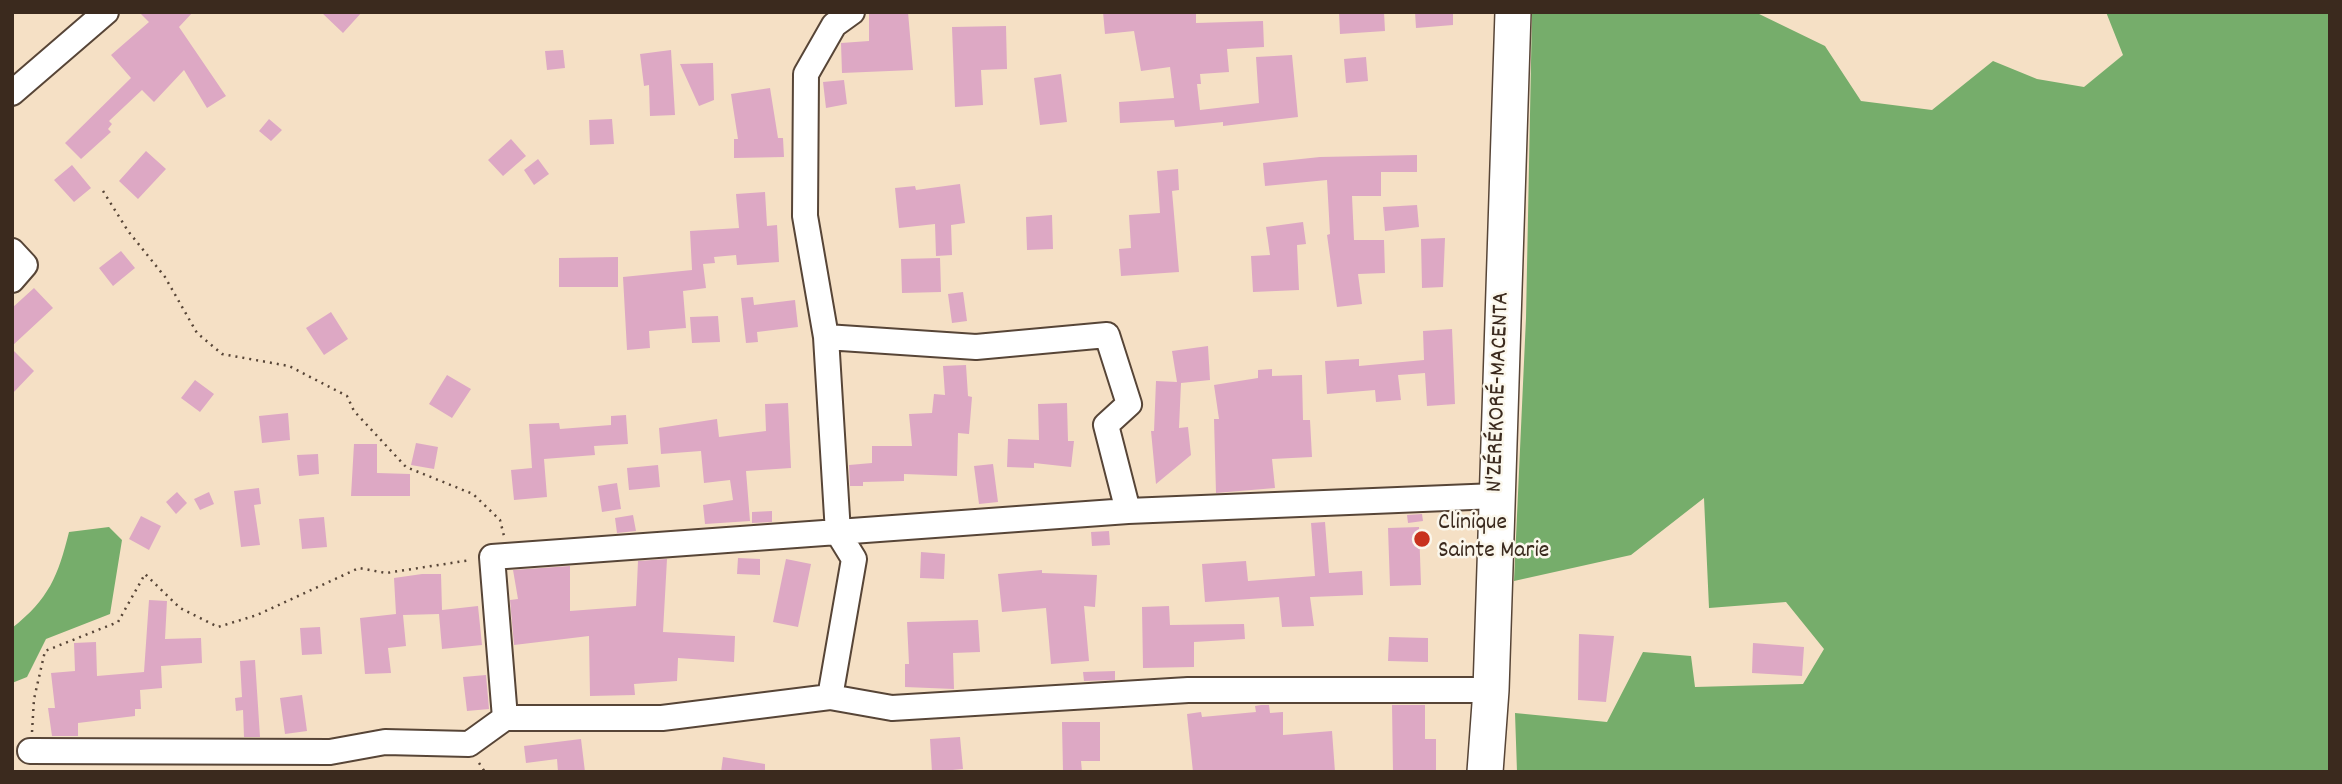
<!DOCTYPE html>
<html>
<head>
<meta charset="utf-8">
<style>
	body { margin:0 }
	#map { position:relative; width:2342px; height:784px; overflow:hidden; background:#f5e0c5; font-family:Dekko,sans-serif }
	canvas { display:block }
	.frame { position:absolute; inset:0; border:14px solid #3b2a1e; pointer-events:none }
</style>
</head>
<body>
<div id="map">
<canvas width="2342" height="784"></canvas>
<div class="frame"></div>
</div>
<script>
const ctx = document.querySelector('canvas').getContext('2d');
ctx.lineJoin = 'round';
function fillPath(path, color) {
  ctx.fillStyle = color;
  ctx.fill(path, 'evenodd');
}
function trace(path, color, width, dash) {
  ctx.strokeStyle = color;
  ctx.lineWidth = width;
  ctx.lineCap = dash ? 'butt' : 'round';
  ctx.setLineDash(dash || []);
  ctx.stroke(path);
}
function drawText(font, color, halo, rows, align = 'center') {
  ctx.font = font + ' Dekko,sans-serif';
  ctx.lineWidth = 5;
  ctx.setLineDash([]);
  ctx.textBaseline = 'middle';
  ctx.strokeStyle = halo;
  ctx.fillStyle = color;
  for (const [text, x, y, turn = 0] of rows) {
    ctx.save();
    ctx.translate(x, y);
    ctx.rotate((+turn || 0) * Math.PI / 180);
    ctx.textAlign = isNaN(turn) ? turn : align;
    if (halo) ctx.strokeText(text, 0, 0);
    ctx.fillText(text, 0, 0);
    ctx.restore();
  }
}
const forest = new Path2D(`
	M1532,12H1755L1825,46L1861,101L1932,110L1993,61L2037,79L2084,87L2123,55L2106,12H2330V772H1517L1515,713L1607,722L1643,652L1691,656L1695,687L1803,684L1824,649L1786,602L1709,608L1704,498L1631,555L1514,581L1526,318Z
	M109,527L122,540L110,614L46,639L27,677L12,683V628C49,599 58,576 69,532Z`);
const building = new Path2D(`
	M139,12H193L179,27L226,96L207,108L184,70L154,102L142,90L109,121L112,124L108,129L111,132L81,159L65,143L131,78L111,55L149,22Z
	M321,12H362L343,33Z
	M869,12H908L913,70L842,73L841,43L869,41Z
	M1103,12H1196V23L1263,21L1264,47L1227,49L1229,72L1200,74L1201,84H1197L1200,110L1259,103L1256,57L1292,55L1298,117L1223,126V122L1175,127L1174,120L1120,123L1119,102L1174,98L1170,67L1141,71L1134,31L1105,34Z
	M1339,12H1384L1385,31L1340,34Z
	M1415,12H1453V25L1416,28Z
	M1006,26L1007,69L981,70L983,105L955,107L952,27Z
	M563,50L565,68L547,70L545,51Z
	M671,50L675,115L650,116L649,85L644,86L640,54Z
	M1366,57L1368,81L1346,83L1344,59Z
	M713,63L714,100L699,106L680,64Z
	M1061,74L1067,122L1040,125L1034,78Z
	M844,80L847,104L826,108L823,82Z
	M770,88L778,138H783L784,157L734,158V139H738L731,94Z
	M269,119L282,130L271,141L259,131Z
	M612,119L614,144L590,145L589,120Z
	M511,139L526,156L503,176L488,160Z
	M146,151L166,169L138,199L119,181Z
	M1417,155V172H1381V196H1352L1354,240H1384L1385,273L1358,274L1362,304L1337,307L1327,235L1330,234L1327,180L1265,186L1263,163L1320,157Z
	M538,159L549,174L534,185L524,170Z
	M72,165L91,188L74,202L54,180Z
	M1178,169L1179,190L1172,191L1179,272L1121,276L1119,249L1131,248L1129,215L1160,213L1157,171Z
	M960,184L965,223L951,225L952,255L936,256L935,224L899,228L895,188L915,186L916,190Z
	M765,192L767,226L777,225L779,262L737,265L736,255L714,257L715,263L703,264L706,288L683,291L686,328L649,331L650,348L627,350L623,277L692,270L690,231L739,228L736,194Z
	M1417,205L1419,227L1385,231L1383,207Z
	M1052,215L1053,249L1027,250L1026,217Z
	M1303,222L1306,244L1297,245L1299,290L1253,292L1251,256L1270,255L1266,227Z
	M1445,238L1443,287L1422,288L1421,239Z
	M121,251L135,268L113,286L99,268Z
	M618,257V287H559V258Z
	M940,258L941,292L902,293L901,259Z
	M34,288L53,308L12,346V308Z
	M963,292L967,321L952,323L948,294Z
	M753,297L754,305L795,300L798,327L757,332L758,342L746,343L741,298Z
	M331,312L348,339L324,355L306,328Z
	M718,316L720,342L692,343L690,317Z
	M1452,329L1455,404L1427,406L1425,373L1398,375L1401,400L1376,402L1375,390L1327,394L1325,361L1359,359V366L1424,360L1423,331Z
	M1208,346L1210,380L1181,383L1179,428L1188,427L1191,455L1156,484L1151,431H1154L1156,381L1177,382L1172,351Z
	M12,349L34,371L12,394Z
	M966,365L968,396L972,397L969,434L958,433L957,476L904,474V481L863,482V486H850L849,465L872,463V446H912L909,414L932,413L934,394L945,395L943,366Z
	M1272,369V376L1302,375L1303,420H1310L1312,457L1272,459L1275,488L1216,493L1214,419H1219L1214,385L1258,378V370Z
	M447,375L471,389L452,418L429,404Z
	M195,380L214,394L200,412L181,398Z
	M788,403L791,468L746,471L750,521L705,524L703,505L733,500L730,480L704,483L701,451L661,454L659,428L717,419L719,437L766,431L765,404Z
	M1067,403L1068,441H1074L1071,467L1034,463V468L1007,467L1008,439L1039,440L1038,404Z
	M288,413L290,440L262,443L259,416Z
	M626,415L628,444L594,446L595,455L544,459L547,497L514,500L511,470L532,468L529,424L559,423L560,429L611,425V416Z
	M416,443L438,447L434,469L411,465Z
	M354,444H377V473L410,474V496H351Z
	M318,454L319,474L299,476L297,455Z
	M993,464L998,502L979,504L974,466Z
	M658,465L660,487L629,490L627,468Z
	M617,483L621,509L602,512L598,486Z
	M259,488L261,504L254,505L260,545L241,547L234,491Z
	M177,492L187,503L176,514L166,502Z
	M209,492L214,504L200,510L194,499Z
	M772,511V522L752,523V512Z
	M1422,514L1423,521L1408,523L1407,515Z
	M633,515L636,531L617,533L615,518Z
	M141,516L161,526L149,550L129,539Z
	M324,517L327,547L302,549L299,519Z
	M1325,522L1329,573L1362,571L1363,595L1310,597L1314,626L1282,627L1279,597L1205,602L1202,564L1246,561L1248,581L1315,576L1311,523Z
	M1419,527L1421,585L1390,586L1388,528Z
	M1109,531L1110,545L1092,546L1091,532Z
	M921,552L945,554L944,579L920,578Z
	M738,558L760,559V575L737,574Z
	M667,559L663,632L735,636L734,662L678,658L677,681L634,684L635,695L590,696L589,636L514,645L510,600L518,599L513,570L570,566V611L636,606L638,561Z
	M786,559L811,564L798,627L773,622Z
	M1042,570V573L1097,575L1095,607L1084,606L1089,661L1051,664L1046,608L1002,612L998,574Z
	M422,574H441L442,610L478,606L482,645L442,649L439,614L403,615L406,646L388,648L391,673L365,674L360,618L396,614L394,578Z
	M149,600L167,601L165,639L201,638L202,663L161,666L162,688L140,690L141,709H135V716L78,723V736H52L48,708H55L51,673L75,671L74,643L96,642L97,676L144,672Z
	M1169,606L1170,625L1244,624L1245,639L1194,642V667L1143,668L1142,607Z
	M978,620L980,652L953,653L954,689L905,687V664H909L907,622Z
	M320,627L322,654L302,655L300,628Z
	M1579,634L1614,636L1606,702L1578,700Z
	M1389,637L1428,638V662L1388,661Z
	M1753,643L1804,647L1802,676L1752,673Z
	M255,660L260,737H244L243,710L236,711L235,698L242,697L240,661Z
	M1115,671V680L1084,681L1083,672Z
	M486,675L489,709L467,711L463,677Z
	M302,695L307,731L285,734L280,698Z
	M1261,705H1269L1270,713L1283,712V735L1332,731L1335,772H1193L1187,714L1201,712L1202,717L1256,712L1255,706Z
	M1392,705H1425V739H1436V772H1393Z
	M1062,722H1100V761H1081L1082,772H1063Z
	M960,737L963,769L932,772L930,739Z
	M581,739L585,772H558L557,759L526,763L524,746Z
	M723,757L765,764V772H721Z`);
const path = new Path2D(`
	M103,191L128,231L165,277L197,333L222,354L289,366L347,396L354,411L406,467L473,494L500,520L504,536
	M32,732L34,699L45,651L118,622L145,574L180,608L218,627L257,615L359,568L386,573L471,560
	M479,763L485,772`);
const minor = new Path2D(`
	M12,93L106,12
	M12,251L25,265L12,280
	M826,337L976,347L1107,335L1129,404L1106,425L1128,511
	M1491,690H1188L892,708L830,697L662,718H505L492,557L1128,511L1496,496
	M830,697L854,559L838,533L826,337L805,216L806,74L834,25L852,12
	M30,751L330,752L385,742L469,744L505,718`);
const highway = new Path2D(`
	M1485,772L1491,690L1513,12`);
const markers = [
	[1422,539,9,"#c8321e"]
];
const streetNames = [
	["N'ZÉRÉKORÉ-MACENTA",1500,392,-88]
];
const poiNames = [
	["Clinique",1438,525],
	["Sainte Marie",1438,553]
];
fillPath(forest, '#76ad6b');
fillPath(building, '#dda8c4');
trace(minor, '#574537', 28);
trace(highway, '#574537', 38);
trace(path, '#574537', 2.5, [2, 5]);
trace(minor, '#fff', 24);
trace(highway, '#fff', 35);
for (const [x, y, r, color] of markers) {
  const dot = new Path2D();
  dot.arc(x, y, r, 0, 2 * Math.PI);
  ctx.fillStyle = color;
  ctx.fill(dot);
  trace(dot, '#fbf7ec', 2.5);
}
drawText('24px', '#3b2a1e', '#fbf7ec', streetNames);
drawText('24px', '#3b2a1e', '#fbf7ec', poiNames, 'left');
</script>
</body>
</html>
